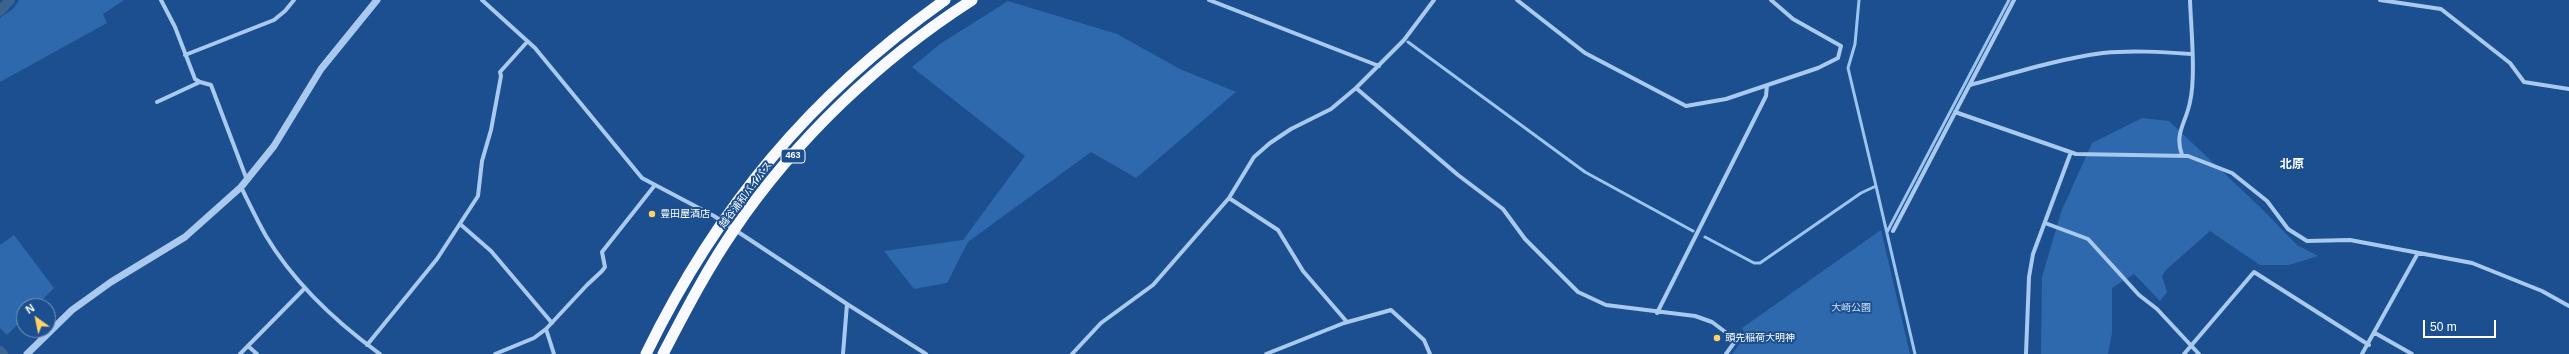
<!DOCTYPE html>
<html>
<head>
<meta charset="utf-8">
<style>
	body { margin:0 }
	#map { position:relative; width:2569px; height:354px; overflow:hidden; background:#1b4f8f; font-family:Helvetica,sans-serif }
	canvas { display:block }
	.north { position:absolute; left:16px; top:298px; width:40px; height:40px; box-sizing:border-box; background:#1b4f8f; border:1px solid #7695bc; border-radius:50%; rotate:327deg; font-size:11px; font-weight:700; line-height:16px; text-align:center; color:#fff }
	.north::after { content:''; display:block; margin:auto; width:14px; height:18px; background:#ffd166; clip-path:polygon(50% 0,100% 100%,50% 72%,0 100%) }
	.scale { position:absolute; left:2423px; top:320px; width:73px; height:18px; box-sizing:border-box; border:2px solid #fff; border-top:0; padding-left:5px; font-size:12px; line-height:14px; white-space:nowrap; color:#fff; -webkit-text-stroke:3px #1b4f8f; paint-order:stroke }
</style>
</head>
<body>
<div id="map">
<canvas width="2569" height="354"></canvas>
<div class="north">N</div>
<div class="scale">50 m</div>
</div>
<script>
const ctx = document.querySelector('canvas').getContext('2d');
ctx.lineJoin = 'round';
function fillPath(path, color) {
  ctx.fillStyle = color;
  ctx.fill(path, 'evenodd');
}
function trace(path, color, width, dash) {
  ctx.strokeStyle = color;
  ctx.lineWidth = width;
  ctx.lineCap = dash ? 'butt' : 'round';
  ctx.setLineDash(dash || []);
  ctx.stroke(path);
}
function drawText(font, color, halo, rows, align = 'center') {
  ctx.font = font + ' Helvetica,"Noto Sans JP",sans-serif';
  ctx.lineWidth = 4;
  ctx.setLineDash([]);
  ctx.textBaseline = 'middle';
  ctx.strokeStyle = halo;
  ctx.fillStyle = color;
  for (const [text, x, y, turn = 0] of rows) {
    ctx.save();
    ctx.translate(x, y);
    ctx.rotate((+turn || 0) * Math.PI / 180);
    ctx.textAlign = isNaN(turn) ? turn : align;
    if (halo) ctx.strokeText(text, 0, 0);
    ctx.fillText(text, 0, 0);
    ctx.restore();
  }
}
const green = new Path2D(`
	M19,0H124L103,14L107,23L0,82V18L14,8Z
	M1008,1L1117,34L1180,69L1236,92L1136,178L1091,152L968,242L947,283L914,289L884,251L963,240L1025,156L912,67L940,44Z
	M2142,118L2169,121L2261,208L2297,245L2318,256L2289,265H2260L2210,231L2166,270L2162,276L2167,292L2160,301L2134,274L2112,288V333L2108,354H2041L2042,277L2061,212L2092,143Z
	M1881,230L1910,354H1732L1746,335L1742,328Z
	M14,235L54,288L36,306H24V318L7,335L0,328V245Z`);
const stream = new Path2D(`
	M1859,0L1855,44L1848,68L1876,186
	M1408,42L1585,172L1693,231
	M1887,232L2009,0
	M1705,237L1754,263H1760L1861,193L1876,186L1915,354`);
const canal = new Path2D(`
	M0,11L10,0
	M0,351L3,354`);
const minor = new Path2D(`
	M161,0L175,27L195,79L200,82
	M482,0L535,48L642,178L714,216L847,304L843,354
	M1209,0L1379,66
	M1517,0L1585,53L1686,106L1726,99L1818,68L1838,58L1841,46L1793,19L1771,0
	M2380,0L2441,9L2510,63L2524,82L2569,89
	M185,55L274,20L285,11L294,0
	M1970,85C2014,73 2058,59 2103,53C2132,50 2162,52 2191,54
	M1356,88L1458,175L1503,209L1525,239L1578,292L1606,305L1695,316L1712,322L1736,340L1726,354
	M157,102L200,82L211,85L247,180
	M1955,112L2076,154L2188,156L2232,173L2267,201L2288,229L2307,241L2350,240L2472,263L2542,291L2569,306
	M2182,155C2174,133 2186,123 2190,102C2196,76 2191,28 2190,0
	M241,187C249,203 257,220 266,236C294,283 336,322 380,354
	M1229,198L1278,230L1303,271L1347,322
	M2045,223L2088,239L2139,295L2157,309L2199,354
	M460,224L491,251L552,323
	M1893,231L2014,0
	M847,304L926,354
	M1657,313L1766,96L1767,85
	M546,329L554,354
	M2375,333L2412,354
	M367,345L437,259L478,196L482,161L491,130L501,76L500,72L527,42
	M248,346L257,354
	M240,354L305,288
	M495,354L534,338L546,329L587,285L602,271L605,267L602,252L655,185
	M1072,354L1101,323L1153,285L1229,198L1254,157L1270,143L1291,129L1331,109L1356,88L1404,40L1434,0
	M1266,354L1344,323L1391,310L1424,340L1430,354
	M2026,354L2029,277L2033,254L2071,152
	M2184,354L2254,272L2369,345
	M2362,354L2418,253`);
const tertiary = new Path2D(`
	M27,354L72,310L111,282L185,237L241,187L274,146L321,69L377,0`);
const trunk = new Path2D(`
	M646,354C718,206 811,95 945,0
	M663,354C685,312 707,269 734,230C795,140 880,59 972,0`);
const markers = [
	[652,214,4,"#ffd166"],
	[1717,338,4,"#ffd166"]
];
const shields = [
	[793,156,24]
];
const shieldNames = [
	["463",793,156]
];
const streetNames = [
	["越谷浦和バイパス",746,195,-53]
];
const poiNames = [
	["豊田屋酒店",660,214],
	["頭先稲荷大明神",1725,338]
];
const parkNames = [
	["大崎公園",1851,308]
];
const quarterNames = [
	["北原",2292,165]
];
fillPath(green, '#2e69ad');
trace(stream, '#9cc4f0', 3);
trace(canal, '#3c6290', 10);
trace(minor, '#a9c9ee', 4);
trace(tertiary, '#a9c9ee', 7);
trace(trunk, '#f8faff', 11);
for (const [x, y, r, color] of markers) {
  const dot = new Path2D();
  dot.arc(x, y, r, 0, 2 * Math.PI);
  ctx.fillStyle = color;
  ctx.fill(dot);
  trace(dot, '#1b4f8f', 1.5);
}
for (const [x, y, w] of shields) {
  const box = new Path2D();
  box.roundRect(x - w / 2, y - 7, w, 14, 3);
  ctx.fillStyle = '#1b4f8f';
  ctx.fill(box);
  trace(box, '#fff', 1);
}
drawText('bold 9px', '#fff', null, shieldNames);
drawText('10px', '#fff', '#1b4f8f', streetNames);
drawText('10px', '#fff', '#1b4f8f', poiNames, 'left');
drawText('10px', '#cfe3fa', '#1b4f8f', parkNames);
drawText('bold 12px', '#fff', '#1b4f8f', quarterNames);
</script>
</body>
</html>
